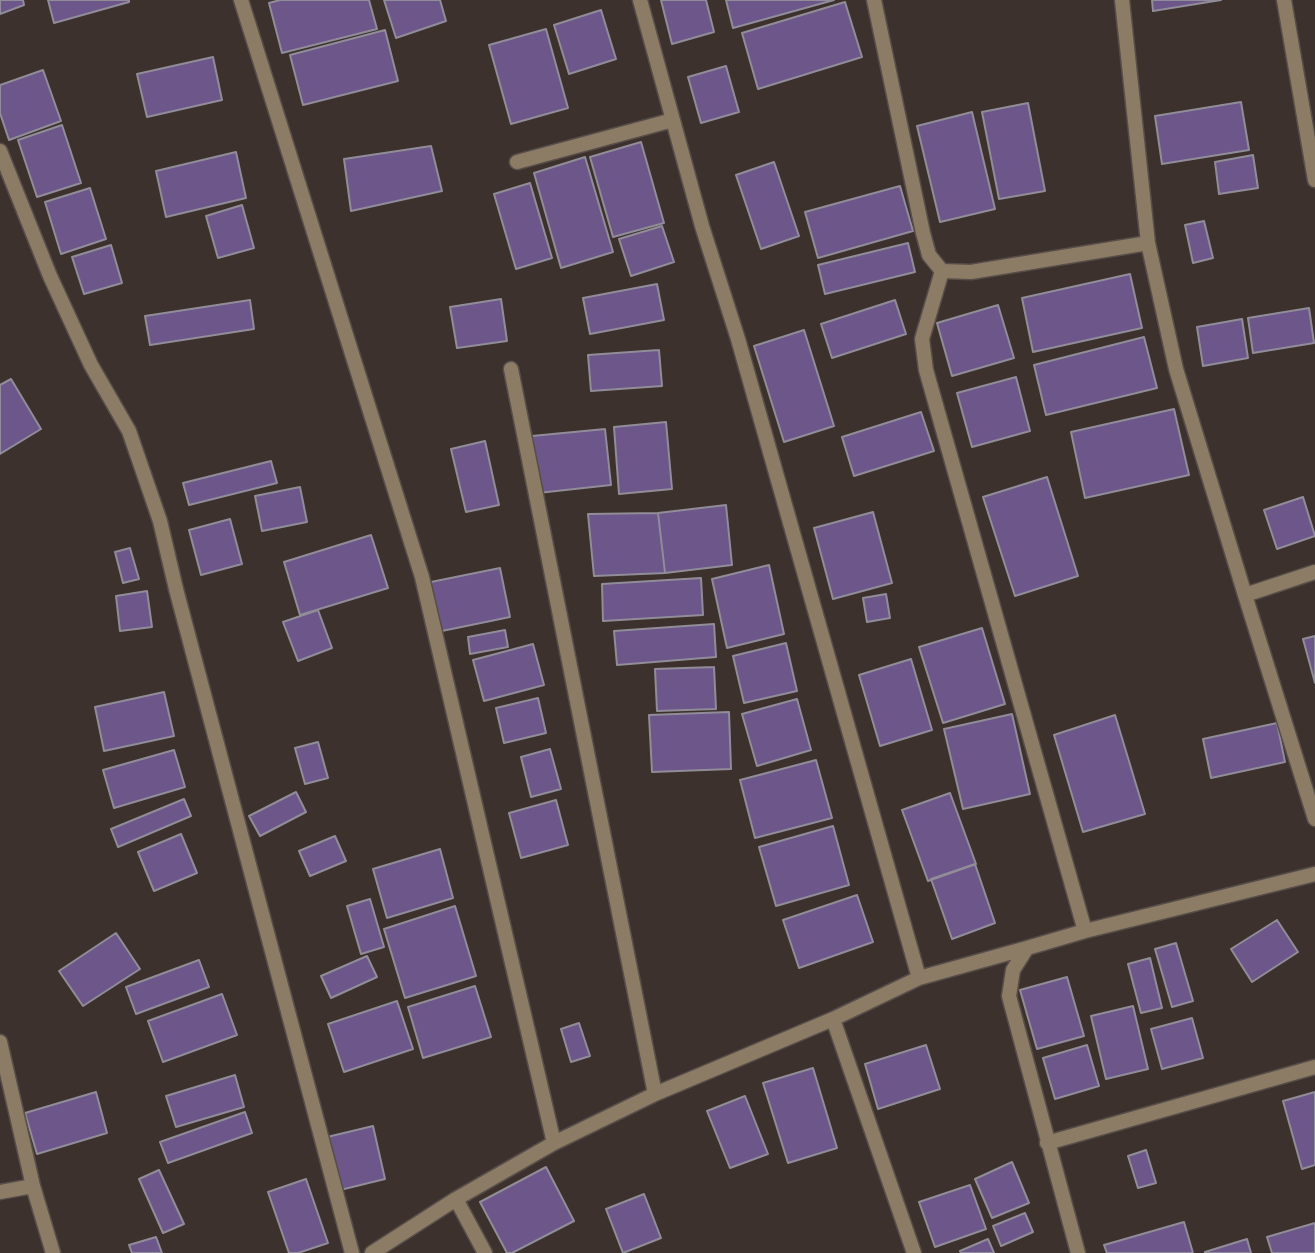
<!DOCTYPE html>
<style>
body{margin:0}
canvas{display:block;background:#3c312c}
</style>
<canvas width="1315" height="1253"></canvas>
<script>
const ctx = document.querySelector('canvas').getContext('2d');
ctx.lineJoin = 'round';
function fill(path, color) { ctx.fillStyle = color; ctx.fill(path, 'evenodd'); }
const shape = rows => new Path2D(rows.map(r => 'M' + r).join(''));
function trace(path, color, width, dash) { ctx.strokeStyle = color; ctx.lineWidth = width; ctx.lineCap = dash ? 'butt' : 'round'; ctx.setLineDash(dash || []); ctx.stroke(path); }
const building = shape([
 [0,0,23,0,24,5,0,14,0,0],
 [48,0,129,0,129,2,54,23,48,0],
 [280,0,369,0,377,29,282,53,269,3,280,0],
 [384,0,440,0,446,21,396,38,384,0],
 [661,0,706,0,714,32,672,44,661,0],
 [726,0,834,0,733,28,726,0],
 [1152,0,1221,0,1153,11,1152,0],
 [845,2,862,57,758,89,742,33,845,2],
 [601,10,616,59,569,74,554,25,601,10],
 [546,29,568,108,511,124,489,45,546,29],
 [385,30,398,81,303,105,290,55,385,30],
 [213,57,222,100,147,117,137,74,213,57],
 [726,66,739,112,701,123,688,77,726,66],
 [43,70,61,121,9,140,0,113,0,85,43,70],
 [1241,102,1249,150,1162,164,1155,116,1241,102],
 [1028,103,1045,191,999,199,982,112,1028,103],
 [972,112,995,209,940,222,917,126,972,112],
 [62,125,81,183,37,197,18,140,62,125],
 [641,142,664,223,613,237,590,157,641,142],
 [431,146,442,191,351,211,344,159,431,146],
 [236,152,246,198,166,217,156,171,236,152],
 [1253,155,1258,188,1219,194,1215,162,1253,155],
 [585,157,613,252,561,268,534,173,585,157],
 [774,162,799,236,761,249,736,175,774,162],
 [530,183,552,258,516,269,494,194,530,183],
 [900,186,913,231,818,258,805,212,900,186],
 [90,188,106,239,61,254,45,202,90,188],
 [242,205,254,248,218,258,206,216,242,205],
 [1204,221,1213,258,1193,263,1185,225,1204,221],
 [662,226,674,262,631,276,619,239,662,226],
 [908,243,915,272,825,294,818,265,908,243],
 [111,245,122,283,84,294,72,257,111,245],
 [1130,274,1142,328,1033,352,1022,298,1130,274],
 [657,284,664,320,590,334,583,298,657,284],
 [501,299,507,341,457,348,450,307,501,299],
 [250,300,254,329,150,345,145,316,250,300],
 [895,300,906,334,832,358,821,324,895,300],
 [998,305,1014,358,952,376,937,323,998,305],
 [1309,308,1314,343,1253,353,1248,318,1309,308],
 [1242,319,1248,358,1203,366,1197,327,1242,319],
 [804,330,834,426,784,442,754,346,804,330],
 [1144,337,1157,388,1046,415,1034,365,1144,337],
 [659,350,662,386,591,391,588,355,659,350],
 [1016,377,1030,431,972,447,957,393,1016,377],
 [11,379,41,429,0,454,0,385,11,379],
 [1174,409,1189,475,1085,498,1071,432,1174,409],
 [921,412,934,451,854,476,842,437,921,412],
 [666,422,672,489,619,494,614,427,666,422],
 [605,429,611,485,538,493,532,436,605,429],
 [485,441,499,505,466,512,451,449,485,441],
 [271,461,277,483,189,505,183,483,271,461],
 [1047,477,1078,576,1015,596,983,497,1047,477],
 [300,487,307,522,262,531,255,496,300,487],
 [1303,497,1315,536,1277,549,1264,510,1303,497],
 [726,505,732,565,665,573,658,513,726,505],
 [873,512,892,583,833,599,814,528,873,512],
 [658,513,665,573,594,576,588,514,658,513],
 [230,519,242,564,201,575,189,530,230,519],
 [371,535,388,588,300,615,284,562,371,535],
 [130,548,139,579,123,583,115,552,130,548],
 [769,565,784,634,727,648,712,579,769,565],
 [500,568,510,617,437,632,426,583,500,568],
 [701,578,703,615,603,621,602,584,701,578],
 [147,591,152,627,120,631,116,596,147,591],
 [886,594,890,618,867,622,863,598,886,594],
 [318,610,332,648,298,661,283,622,318,610],
 [714,624,716,657,617,665,614,631,714,624],
 [982,628,1005,704,943,723,919,647,982,628],
 [505,630,508,647,470,654,468,637,505,630],
 [1315,636,1315,683,1303,639,1315,636],
 [786,643,797,691,744,703,733,656,786,643],
 [533,644,544,685,484,701,473,660,533,644],
 [911,659,932,730,880,746,859,675,911,659],
 [714,667,716,709,657,711,655,669,714,667],
 [164,692,174,736,104,751,95,707,164,692],
 [538,698,546,733,504,743,496,708,538,698],
 [797,699,811,750,757,766,742,714,797,699],
 [729,712,731,769,652,772,649,715,729,712],
 [1012,714,1030,794,963,809,944,729,1012,714],
 [1115,715,1145,814,1083,832,1054,735,1115,715],
 [1277,723,1285,762,1211,778,1203,739,1277,723],
 [318,742,328,778,305,784,295,748,318,742],
 [550,749,561,789,531,797,521,757,550,749],
 [174,750,185,787,114,808,103,770,174,750],
 [816,760,832,818,755,838,740,780,816,760],
 [296,792,306,812,260,836,249,816,296,792],
 [950,793,976,864,928,881,902,810,950,793],
 [184,799,191,816,118,847,111,829,184,799],
 [556,800,568,845,521,858,509,813,556,800],
 [833,826,849,885,776,906,759,847,833,826],
 [181,834,197,873,154,891,138,852,181,834],
 [335,836,346,861,310,876,299,851,335,836],
 [440,849,453,898,387,918,373,869,440,849],
 [975,864,995,923,952,939,931,879,975,864],
 [857,895,873,942,799,968,783,920,857,895],
 [370,899,384,947,361,954,347,906,370,899],
 [455,906,476,976,405,998,384,929,455,906],
 [1277,920,1298,952,1252,982,1231,949,1277,920],
 [116,933,140,969,83,1006,59,971,116,933],
 [1176,943,1193,1001,1172,1007,1155,949,1176,943],
 [367,956,377,977,331,998,321,976,367,956],
 [1150,958,1162,1008,1141,1013,1128,964,1150,958],
 [199,960,209,987,136,1014,126,987,199,960],
 [1067,977,1084,1036,1037,1049,1020,990,1067,977],
 [475,986,491,1037,423,1058,408,1007,475,986],
 [222,994,237,1035,163,1062,148,1021,222,994],
 [397,1001,413,1049,344,1072,328,1024,397,1001],
 [1133,1006,1148,1069,1106,1079,1091,1016,1133,1006],
 [1192,1018,1203,1058,1162,1069,1151,1029,1192,1018],
 [579,1023,590,1056,571,1062,561,1029,579,1023],
 [926,1045,940,1089,878,1109,865,1064,926,1045],
 [1087,1045,1099,1086,1055,1099,1043,1058,1087,1045],
 [813,1068,837,1148,788,1163,763,1083,813,1068],
 [235,1075,244,1107,176,1127,166,1096,235,1075],
 [96,1092,107,1133,37,1154,25,1113,96,1092],
 [1315,1092,1315,1165,1302,1169,1283,1101,1315,1092],
 [745,1096,768,1154,730,1168,707,1111,745,1096],
 [245,1112,252,1133,168,1163,160,1142,245,1112],
 [373,1126,385,1179,336,1191,323,1138,373,1126],
 [1146,1150,1156,1183,1138,1188,1128,1156,1146,1150],
 [1012,1162,1029,1203,992,1218,975,1179,1012,1162],
 [546,1167,574,1221,512,1253,507,1253,480,1202,546,1167],
 [159,1170,184,1224,163,1233,139,1179,159,1170],
 [306,1179,328,1243,298,1253,289,1253,268,1192,306,1179],
 [970,1185,986,1229,935,1247,919,1202,970,1185],
 [644,1194,661,1238,623,1253,606,1209,644,1194],
 [1025,1213,1033,1232,1001,1246,993,1226,1025,1213],
 [1184,1222,1193,1253,1107,1253,1104,1245,1184,1222],
 [1315,1223,1315,1253,1272,1253,1267,1237,1315,1223],
 [156,1237,162,1253,132,1253,129,1245,156,1237],
 [988,1239,994,1253,961,1253,960,1251,988,1239],
 [1247,1239,1251,1253,1205,1253,1205,1252,1247,1239]
]);
fill(building, '#6c568a');
trace(building, '#908c98', 2);
const minor = shape([
 [241,0,422,577,554,1143],
 [640,0,702,226,738,339,919,978],
 [874,0,923,233,929,255,942,271,971,272,1148,243],
 [1122,0,1148,243,1176,369,1245,595,1315,572],
 [1284,0,1315,180],
 [0,151,50,276,91,365,129,431,160,521,176,589,352,1253],
 [517,162,673,120],
 [942,271,922,339,926,370,1085,931],
 [511,369,655,1094],
 [1245,595,1315,819],
 [833,1019,914,1253],
 [0,1042,33,1186],
 [1047,1143,1315,1067],
 [0,1192,33,1186,53,1253],
 [456,1199,485,1253],
 [372,1253,456,1199,554,1143,655,1094,833,1019,919,978,1027,948],
 [1078,1253,1009,996,1013,970,1027,948,1085,931,1315,874]
]);
trace(minor, '#584e49', 17);
trace(minor, '#8c7c65', 14);
</script>
